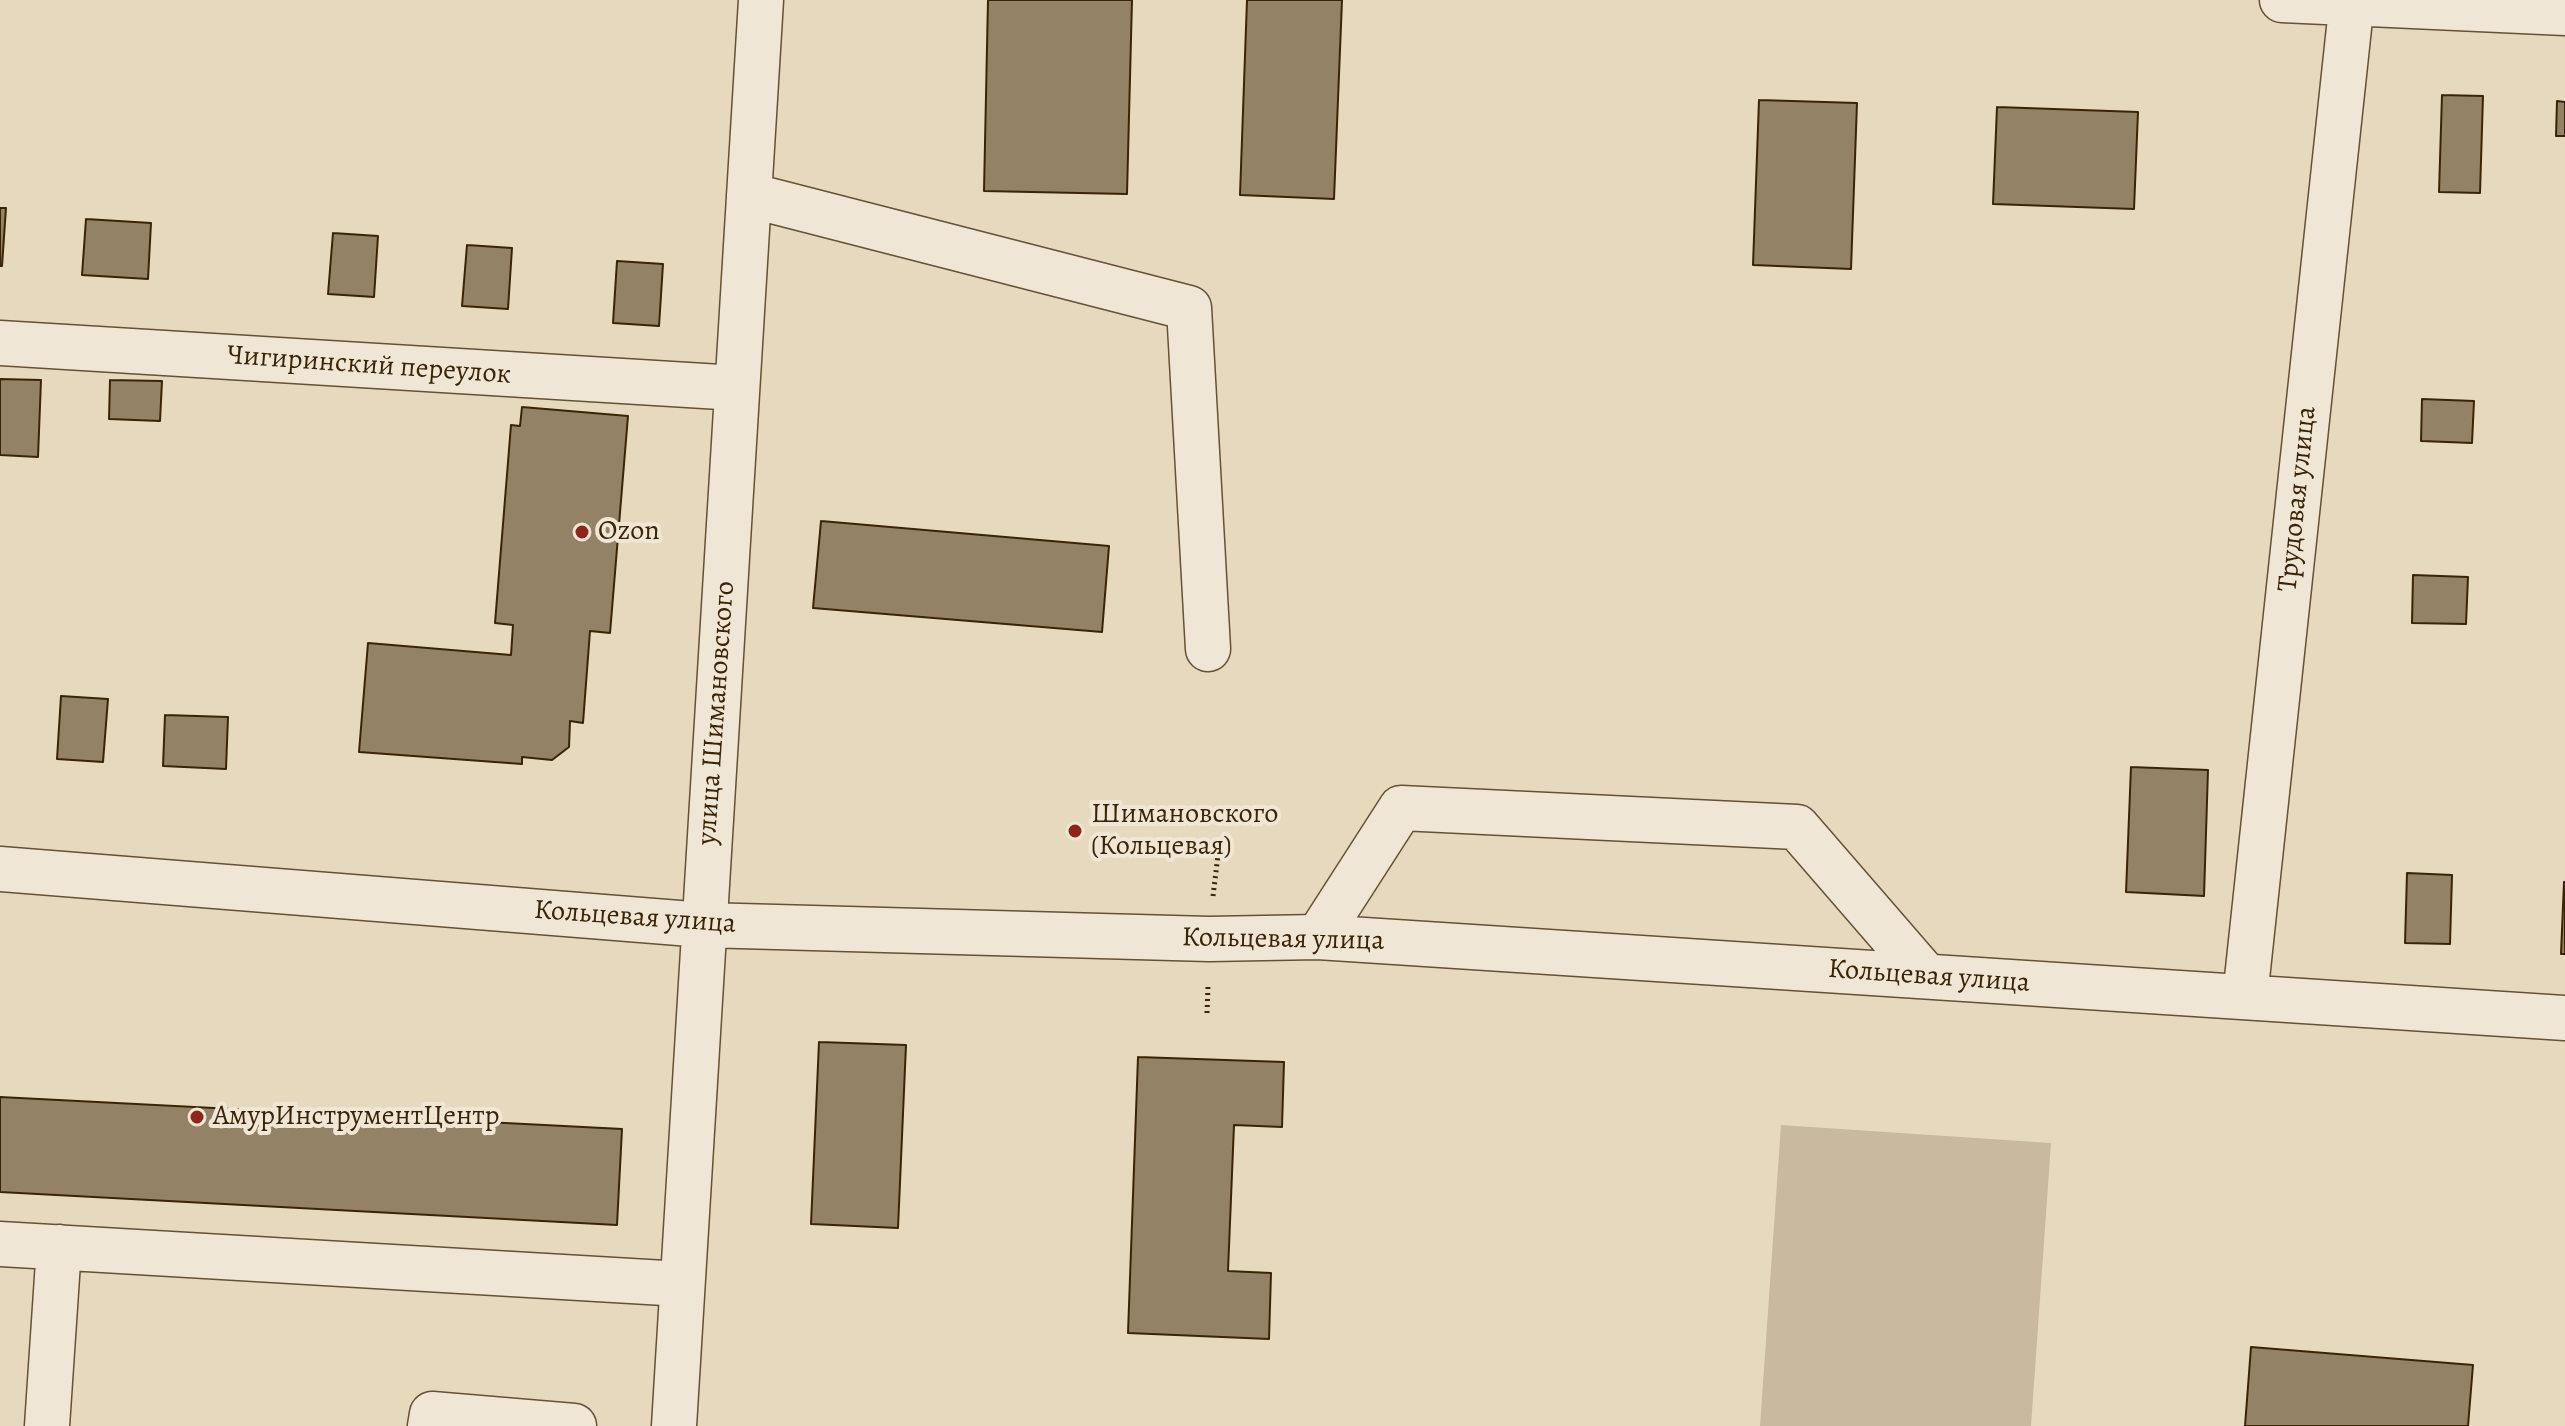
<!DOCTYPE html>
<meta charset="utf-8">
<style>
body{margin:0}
canvas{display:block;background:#e6d9be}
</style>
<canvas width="2565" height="1426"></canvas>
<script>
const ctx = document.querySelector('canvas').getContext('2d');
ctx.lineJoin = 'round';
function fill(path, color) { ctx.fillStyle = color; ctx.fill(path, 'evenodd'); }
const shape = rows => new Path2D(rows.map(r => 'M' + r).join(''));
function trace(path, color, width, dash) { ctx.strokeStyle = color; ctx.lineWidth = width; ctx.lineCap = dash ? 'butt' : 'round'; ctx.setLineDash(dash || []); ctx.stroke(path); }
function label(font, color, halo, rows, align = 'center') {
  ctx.font = font + ' Alegreya,serif'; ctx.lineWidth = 8; ctx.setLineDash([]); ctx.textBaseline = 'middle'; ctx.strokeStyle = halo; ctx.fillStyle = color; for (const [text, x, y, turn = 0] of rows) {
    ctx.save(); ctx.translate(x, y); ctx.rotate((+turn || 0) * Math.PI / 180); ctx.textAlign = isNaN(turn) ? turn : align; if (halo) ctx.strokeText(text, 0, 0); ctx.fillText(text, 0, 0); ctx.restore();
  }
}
fill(shape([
 [1781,1125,2051,1143,2031,1426,1760,1426]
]), '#c9ba9f');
const building = shape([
 [988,0,1132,0,1127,194,984,191,988,0],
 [1247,0,1342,0,1334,199,1240,195,1247,0],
 [2442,95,2483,96,2480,193,2439,192,2442,95],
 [1759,100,1857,103,1851,269,1753,265,1759,100],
 [2557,101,2565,102,2565,136,2556,136,2557,101],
 [1997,107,2138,112,2134,209,1993,204,1997,107],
 [0,208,6,208,2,266,0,266,0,208],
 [86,219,151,223,148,279,82,275,86,219],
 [333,233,378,236,374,297,328,294,333,233],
 [467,245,512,248,508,309,462,306,467,245],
 [617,261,663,264,659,326,613,323,617,261],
 [0,379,41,380,38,457,0,455,0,379],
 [110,380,162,381,160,421,109,419,110,380],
 [2422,399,2474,401,2472,443,2421,441,2422,399],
 [522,407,628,416,610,633,590,631,583,723,570,721,569,747,552,760,522,757,522,764,359,752,368,643,511,655,513,625,495,623,511,425,520,426,522,407],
 [821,521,1109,546,1102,632,813,608,821,521],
 [2413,575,2468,577,2466,624,2412,623,2413,575],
 [61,696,108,699,103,762,57,759,61,696],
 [165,715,228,717,226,769,163,766,165,715],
 [2131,767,2208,770,2204,896,2126,892,2131,767],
 [2407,873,2452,875,2450,944,2405,943,2407,873],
 [2564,882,2565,882,2565,954,2561,954,2564,882],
 [819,1042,906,1045,898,1228,811,1224,819,1042],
 [1138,1057,1284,1062,1282,1127,1234,1125,1228,1271,1271,1273,1269,1339,1128,1333,1138,1057],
 [0,1097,622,1129,617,1225,0,1192,0,1097],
 [2251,1347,2473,1365,2468,1426,2245,1426,2251,1347]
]);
fill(building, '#938265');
trace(building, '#3a2405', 2);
const minor = shape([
 [2282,0,2565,13],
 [749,195,1189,308,1208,649],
 [0,343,737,388],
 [0,869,704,925,1209,939,1318,937,2565,1018],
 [1318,937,1401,808,1797,827,1926,976],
 [2245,997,2352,0],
 [0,1244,682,1284],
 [47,1426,59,1247],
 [430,1426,432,1414,574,1426],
 [674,1426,761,0]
]);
trace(minor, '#655133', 47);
trace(shape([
 [1213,896,1219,847],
 [1207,1013,1208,986]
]), '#3a2405', 5, [2, 4]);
trace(minor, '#efe6d5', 44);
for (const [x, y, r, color] of [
 [582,532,8,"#8f2418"],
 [1075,831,8,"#8f2418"],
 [197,1117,8,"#8f2418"]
]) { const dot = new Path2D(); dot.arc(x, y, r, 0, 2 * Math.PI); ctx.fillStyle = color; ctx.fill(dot); trace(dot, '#efe6d5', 3); }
label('28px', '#3a2405', '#efe6d5', [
 ["Чигиринский переулок",369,366,4],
 ["Трудовая улица",2298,499,-84],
 ["улица Шимановского",717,713,-86],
 ["Кольцевая улица",635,918,4],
 ["Кольцевая улица",1283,940,1],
 ["Кольцевая улица",1929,977,4]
]);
label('28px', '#3a2405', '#efe6d5', [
 ["Ozon",598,532],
 ["Шимановского",1091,815],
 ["(Кольцевая)",1091,847],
 ["АмурИнструментЦентр",213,1117]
], 'left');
</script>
